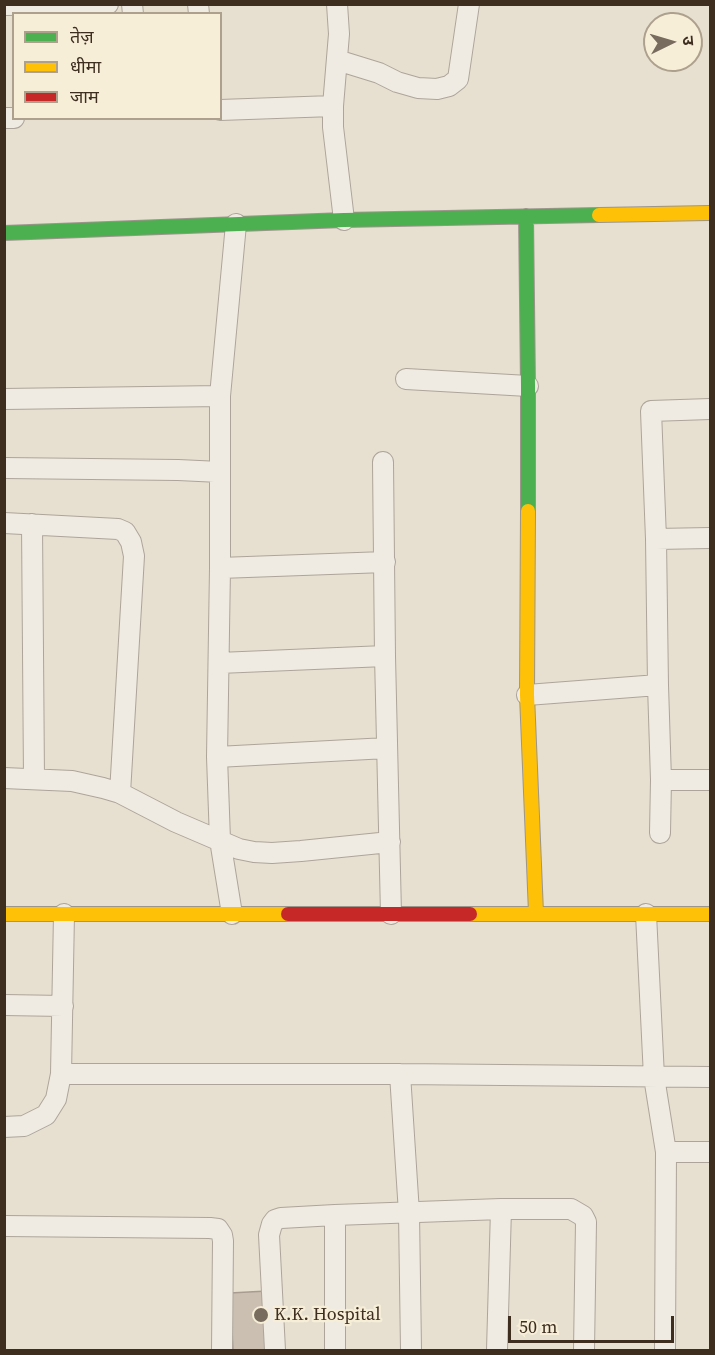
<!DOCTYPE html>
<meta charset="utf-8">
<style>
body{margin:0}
#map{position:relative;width:715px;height:1355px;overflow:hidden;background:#e7e0d1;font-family:"Source Serif 4","Noto Sans Devanagari",serif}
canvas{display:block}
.frame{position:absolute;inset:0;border:6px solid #3d2e20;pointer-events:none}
.legend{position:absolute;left:12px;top:12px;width:210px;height:108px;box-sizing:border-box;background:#f7eed8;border:2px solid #ada18e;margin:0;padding:8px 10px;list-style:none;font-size:18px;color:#3d2e20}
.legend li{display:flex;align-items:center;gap:12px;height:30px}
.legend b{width:30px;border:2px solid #ada18e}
.north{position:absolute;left:643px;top:12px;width:60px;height:60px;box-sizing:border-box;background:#f7eed8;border:2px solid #ada18e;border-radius:50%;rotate:85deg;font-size:16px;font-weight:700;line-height:24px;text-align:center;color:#3d2e20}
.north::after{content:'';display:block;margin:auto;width:21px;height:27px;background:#786c5e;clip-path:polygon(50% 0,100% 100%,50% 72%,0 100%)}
.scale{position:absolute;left:508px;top:1316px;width:166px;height:27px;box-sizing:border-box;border:3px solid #3d2e20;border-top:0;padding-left:8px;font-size:18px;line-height:21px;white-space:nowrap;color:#3d2e20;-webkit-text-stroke:4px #f7eed8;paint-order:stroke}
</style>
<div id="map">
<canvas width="715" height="1355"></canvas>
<div class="frame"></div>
<ul class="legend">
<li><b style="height:8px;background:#4caf50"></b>तेज़</li>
<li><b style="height:8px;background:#ffc107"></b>धीमा</li>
<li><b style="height:8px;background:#c62828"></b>जाम</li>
</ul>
<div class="north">उ</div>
<div class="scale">50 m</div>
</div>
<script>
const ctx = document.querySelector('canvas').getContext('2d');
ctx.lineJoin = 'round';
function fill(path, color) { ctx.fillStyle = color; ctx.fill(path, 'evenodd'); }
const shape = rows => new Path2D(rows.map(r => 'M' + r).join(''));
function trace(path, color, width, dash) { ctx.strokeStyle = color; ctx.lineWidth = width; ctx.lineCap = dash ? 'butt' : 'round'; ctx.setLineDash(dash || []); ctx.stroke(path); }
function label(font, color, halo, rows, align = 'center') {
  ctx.font = font + ' "Source Serif 4",serif'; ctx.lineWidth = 4.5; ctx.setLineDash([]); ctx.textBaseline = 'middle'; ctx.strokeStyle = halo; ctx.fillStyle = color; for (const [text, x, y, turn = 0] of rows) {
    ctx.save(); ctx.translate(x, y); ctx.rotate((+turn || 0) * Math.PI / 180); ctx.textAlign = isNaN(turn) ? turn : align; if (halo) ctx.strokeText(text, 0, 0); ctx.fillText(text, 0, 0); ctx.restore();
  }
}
const building = shape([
 [267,1291,270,1350,233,1350,230,1293,267,1291]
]);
fill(building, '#cbbfb2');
trace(building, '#a89c90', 1.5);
const street = shape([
 [132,4,133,14],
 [198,4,199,14],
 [337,4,339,34,333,106,333,127,344,220],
 [4,5,108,4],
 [337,60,379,73,397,82,418,88,437,89,449,86,458,79,469,4],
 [220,110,333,106],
 [4,118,14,118],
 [406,379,528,386],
 [4,399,220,396],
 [383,462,385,656,391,914],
 [4,468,178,470,220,472],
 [4,523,118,529,125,532,131,542,134,556,120,793],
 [32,524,34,779],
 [656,539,710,538],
 [220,568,385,562],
 [219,663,385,656],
 [527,695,658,685],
 [217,757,387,748],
 [4,778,72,781,103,788,120,793,176,822,239,849,254,852,272,853,301,851,390,842],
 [661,780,710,780],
 [660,833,661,780,658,685,656,539,651,411,710,409],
 [232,914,220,840,217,757,220,568,220,396,236,224],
 [646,914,654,1077,666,1152,665,1350],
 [4,1005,63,1006],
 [61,1074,400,1074,710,1077],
 [400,1074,409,1213,411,1350],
 [4,1127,24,1126,46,1115,56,1099,61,1074,64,914],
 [666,1152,710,1152],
 [335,1215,335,1350],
 [4,1226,210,1228,218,1229,222,1235,223,1241,222,1350],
 [275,1350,269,1235,272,1224,275,1220,281,1218,335,1215,501,1209,571,1209,583,1216,586,1222,584,1350],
 [497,1350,501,1209]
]);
const fast = shape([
 [526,216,528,386,528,511],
 [4,233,344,220,599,215]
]);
const slow = shape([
 [599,215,710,213],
 [528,511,527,695,536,913],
 [4,914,288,914],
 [470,914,710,914]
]);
const jam = shape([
 [288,914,470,914]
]);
trace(street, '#ada599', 22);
trace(fast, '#9c958a', 16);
trace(slow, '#9c958a', 16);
trace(jam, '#9c958a', 16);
trace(street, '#efebe3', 20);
trace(fast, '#4caf50', 14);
trace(slow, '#ffc107', 14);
trace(jam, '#c62828', 14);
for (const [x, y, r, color] of [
 [261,1315,8,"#786c5e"]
]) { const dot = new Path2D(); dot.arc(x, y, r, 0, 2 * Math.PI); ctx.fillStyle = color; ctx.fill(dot); trace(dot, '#f7eed8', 2); }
label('18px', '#3d2e20', '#f7eed8', [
 ["K.K. Hospital",274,1315]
], 'left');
</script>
